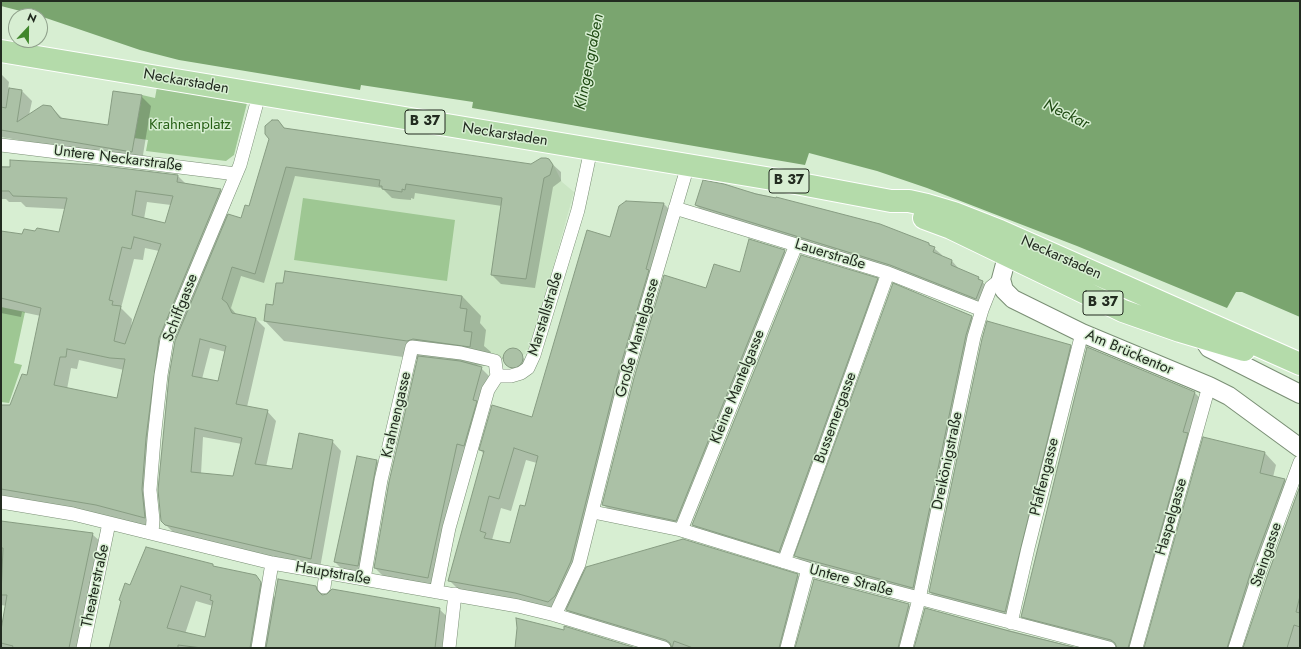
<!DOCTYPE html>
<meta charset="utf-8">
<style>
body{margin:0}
#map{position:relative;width:1301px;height:649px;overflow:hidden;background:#d7eed2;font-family:Jost,sans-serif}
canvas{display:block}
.frame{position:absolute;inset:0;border:2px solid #222b20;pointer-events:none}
.north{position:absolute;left:8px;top:8px;width:40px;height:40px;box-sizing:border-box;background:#d7eed2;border:1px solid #8fa08b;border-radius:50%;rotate:22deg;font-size:11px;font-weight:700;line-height:16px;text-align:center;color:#222b20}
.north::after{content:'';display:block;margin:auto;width:14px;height:18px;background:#40872c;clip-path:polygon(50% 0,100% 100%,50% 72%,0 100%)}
</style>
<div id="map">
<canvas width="1301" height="649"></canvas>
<div class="frame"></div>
<div class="north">N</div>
</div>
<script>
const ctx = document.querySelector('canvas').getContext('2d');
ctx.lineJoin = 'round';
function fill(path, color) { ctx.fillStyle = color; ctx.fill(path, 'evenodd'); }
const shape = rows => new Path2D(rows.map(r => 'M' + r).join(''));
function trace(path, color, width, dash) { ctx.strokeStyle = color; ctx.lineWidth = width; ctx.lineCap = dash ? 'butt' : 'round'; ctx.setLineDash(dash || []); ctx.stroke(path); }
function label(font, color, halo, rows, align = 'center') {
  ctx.font = font + ' Jost,sans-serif'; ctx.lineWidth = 3; ctx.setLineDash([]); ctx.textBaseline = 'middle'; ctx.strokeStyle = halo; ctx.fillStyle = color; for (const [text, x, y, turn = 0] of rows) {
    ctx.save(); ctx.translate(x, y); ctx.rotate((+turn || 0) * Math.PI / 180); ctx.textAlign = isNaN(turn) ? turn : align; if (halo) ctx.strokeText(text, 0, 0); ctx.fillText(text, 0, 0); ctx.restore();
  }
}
fill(shape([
 [272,120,278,120,285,128,534,165,541,158,546,158,552,162,562,182,574,192,530,350,522,356,521,363,514,367,506,365,503,357,482,367,461,445,457,445,445,499,428,438,449,359,469,349,255,320,207,308,229,277,232,267,245,205,249,206,269,139,265,134,265,126]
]), '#cae5c3');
fill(shape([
 [157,87,247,103,234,155,226,161,146,151,148,140,134,138,142,95,155,98],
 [303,198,455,220,447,281,294,260],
 [1,307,25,312,14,363,22,365,9,403,1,402]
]), '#9ec793');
fill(shape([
 [1,1,1300,1,1300,317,1242,292,1236,292,1227,308,1077,246,927,188,877,171,809,153,805,165,472,108,473,102,361,85,360,90,179,60,140,50,40,16,1,6]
]), '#7aa56f');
fill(shape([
 [1,74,9,82,8,89,22,91,32,101,29,115,51,107,63,119,108,126,141,96,151,106,142,161,1,137],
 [277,121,285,129,532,165,551,163,561,172,561,181,553,187,535,288,501,284,492,275,502,206,415,193,414,199,411,198,411,200,399,199,392,198,382,188,295,176,264,283,241,276,231,308,237,315,256,319,265,328,247,407,267,411,276,421,266,467,293,470,332,441,341,451,320,568,175,534,166,525,170,376,176,337,170,350,157,450,156,528,1,499,1,406,11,406,28,377,41,316,22,312,21,317,1,313,1,232,23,235,35,233,60,233,65,209,26,207,21,202,9,202,6,199,1,199,1,166,178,176,186,184,221,190,232,202,227,214,242,219,250,208],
 [147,202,171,205,166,224,144,219],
 [145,248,159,251,131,329,132,319,121,308,134,259,143,260],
 [210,348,226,352,218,383,202,379],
 [79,360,124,370,118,399,67,389,71,368,77,369],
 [203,437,242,444,234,477,201,474],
 [704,181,822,209,929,244,942,255,941,257,952,261,959,269,978,277,989,289,983,305,703,212,696,205],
 [664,204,676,216,658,281,660,283,630,386,583,574,683,540,798,575,809,587,793,648,668,648,579,621,567,610,569,606,560,613,462,593,450,581,484,454,480,450,533,418,611,238],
 [526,460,537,463,525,507,511,544,492,540,501,508,511,511],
 [750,240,785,251,796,262,688,532,615,516,603,504,707,289,741,273],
 [877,279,887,289,790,562,703,535,693,525],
 [893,285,969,315,982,328,924,598,806,567,796,556],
 [462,296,481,316,480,323,486,330,484,346,491,352,489,366,470,365,481,368,490,377,437,587,384,577,375,568,418,359,284,341,265,321,274,306],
 [1070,346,1080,355,1015,621,939,602,930,592],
 [512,349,516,350,525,360,524,367,516,370,511,368,504,359,505,353],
 [1194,392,1206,404,1142,648,1111,648,1033,628,1022,616],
 [1265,453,1276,465,1273,477,1285,480,1296,491,1263,580,1241,648,1145,648],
 [357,457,377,461,387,471,368,575,345,572,335,562],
 [1300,488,1300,648,1244,648],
 [1,523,92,534,104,545,83,648,1,648,1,636,7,606,1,605],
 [212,565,215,568,255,576,275,598,316,587,324,596,439,609,455,624,452,648,110,648,131,587],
 [196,601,213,606,205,638,185,634],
 [814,580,909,605,920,616,912,648,796,648],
 [926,609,1078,648,915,648]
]), '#0003');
const building = shape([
 [9,88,22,90,17,122,43,105,51,106,60,118,108,125,113,91,142,95,132,152,1,130,1,107,6,108,9,88],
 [272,120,278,120,284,128,531,164,541,158,546,158,549,159,553,165,550,175,544,178,526,279,491,275,502,198,406,184,405,190,402,189,402,192,389,190,382,189,382,186,379,186,380,180,286,167,255,274,232,267,222,299,227,303,232,313,256,318,236,404,268,410,255,464,292,469,299,433,333,440,311,559,165,525,161,521,158,490,169,376,175,341,228,214,241,218,245,205,249,206,269,139,265,134,265,126,272,120],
 [200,339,226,346,218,381,192,376,200,339],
 [195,428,242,438,233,476,191,472,195,428],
 [10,160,95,165,178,175,177,182,221,189,159,338,146,438,142,489,145,518,96,505,1,489,1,405,10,405,22,374,27,375,41,308,1,298,1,231,22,234,24,229,35,231,37,228,59,232,67,198,13,196,9,191,1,191,1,167,10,167,10,160],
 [136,191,173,196,165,223,132,215,136,191],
 [134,237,161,244,125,344,114,341,121,306,112,305,113,301,109,300,122,247,131,249,134,237],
 [67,349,110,358,125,359,117,398,54,385,60,357,66,357,67,349],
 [703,180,724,184,756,194,776,198,776,197,880,224,929,243,929,245,935,247,933,252,952,260,951,265,979,277,978,279,983,281,976,299,890,265,695,205,703,180],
 [626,201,664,203,646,269,649,270,618,374,571,561,555,596,548,602,515,593,448,581,484,451,479,450,492,405,532,417,587,230,610,237,619,206,626,201],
 [514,448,538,456,525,506,520,505,510,543,484,538,486,533,480,531,489,496,499,499,514,448],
 [749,239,785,250,676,521,602,505,634,378,664,275,706,288,714,264,740,272,749,239],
 [801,255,878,278,779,552,692,525,801,255],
 [285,271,462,296,460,308,467,309,464,331,472,332,470,347,413,339,407,341,264,321,266,304,273,305,276,283,283,283,285,271],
 [893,283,972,316,966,335,913,588,794,556,893,283],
 [987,321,1071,345,1005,612,929,592,982,339,987,321],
 [1087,347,1195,392,1183,432,1188,433,1128,648,1117,648,1115,643,1111,640,1021,617,1087,347],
 '503 358a10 10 0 1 1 20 0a10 10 0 1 1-20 0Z',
 [418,356,460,361,482,367,473,400,477,401,464,446,457,444,428,578,374,568,389,482,418,356],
 [1203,437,1265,452,1260,473,1285,479,1252,568,1227,648,1144,648,1203,437],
 [357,456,377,460,358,566,334,562,357,456],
 [1300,486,1300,596,1296,612,1300,613,1300,627,1294,625,1287,648,1243,648,1268,574,1300,486],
 [1,521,93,533,69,648,12,648,13,646,1,643,1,630,7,595,1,595,3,548,1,548,1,521],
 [683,539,798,574,779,648,693,648,674,641,672,648,670,643,666,640,566,610,586,567,683,539],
 [146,547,213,564,213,566,256,575,261,582,250,648,202,648,178,645,178,648,109,648,121,601,119,600,125,583,130,585,146,547],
 [181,586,211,595,210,600,213,601,205,637,167,628,181,586],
 [278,579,316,586,317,590,322,595,327,594,332,589,440,608,435,648,266,648,278,579],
 [814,579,909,604,898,648,795,648,814,579],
 [925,608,1009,631,1077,648,914,648,925,608],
 [516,618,564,630,564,626,636,648,515,648,517,628,516,618]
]);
fill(building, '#abc1a6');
trace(building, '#879c82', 1);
const pedestrian = shape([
 [1,145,236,174],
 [675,208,888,273,982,310],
 [1,502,73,514,272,563,518,606,555,615,664,648],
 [593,512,681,530,808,569,1109,648],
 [681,530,796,245],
 [152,533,153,520,150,490,154,439,161,375,167,339,240,165,259,95],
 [784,562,888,273],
 [364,579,381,480,412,347,461,353,495,361,497,376],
 [324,587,326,573],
 [436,592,449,528,488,390,497,376,511,376,521,373,528,368,534,355,578,210,591,149],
 [555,615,579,564,626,376,688,165],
 [1011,623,1028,548,1082,333],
 [83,648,109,523],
 [258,648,272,563],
 [449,648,455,594],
 [787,648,808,569],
 [906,648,919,599,974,337,982,310,991,287,1001,279],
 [1136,648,1209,386],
 [1235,648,1260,571,1300,462]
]);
const minor = shape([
 [1014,245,1005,264,1001,279,1004,290,1013,299,1082,333,1209,386,1229,396,1300,448],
 [1203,339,1209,348,1300,394]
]);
const primary = shape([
 [1,51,790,182,891,201,909,201,927,205,954,213,1000,231,1300,364],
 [924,218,951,228,1123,311,1180,331,1244,350]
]);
trace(pedestrian, '#7a8f75', 14);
trace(minor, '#7a8f75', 20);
trace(primary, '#fff', 24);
trace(pedestrian, '#fff', 13);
trace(minor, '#fff', 18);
trace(primary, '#b4dbaa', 22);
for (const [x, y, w] of [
 [425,122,40],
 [789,181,40],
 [1103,303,40]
]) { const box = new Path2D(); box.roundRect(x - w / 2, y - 12, w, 24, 3); ctx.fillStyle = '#d7eed2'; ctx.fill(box); trace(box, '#222b20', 1); }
label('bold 14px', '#222b20', null, [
 ["B 37",425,122],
 ["B 37",789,181],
 ["B 37",1103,303]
]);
label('15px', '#222b20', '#d7eed2', [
 ["Neckarstaden",186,82,10],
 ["Neckarstaden",505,135,9],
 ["Untere Neckarstraße",118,159,7],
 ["Lauerstraße",830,255,17],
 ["Neckarstaden",1061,258,24],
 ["Schiffgasse",181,308,-69],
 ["Marstallstraße",546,314,-73],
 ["Große Mantelgasse",638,338,-74],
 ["Am Brückentor",1129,353,23],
 ["Kleine Mantelgasse",738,387,-68],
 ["Krahnengasse",397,415,-77],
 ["Bussemergasse",836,418,-70],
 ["Dreikönigstraße",948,461,-78],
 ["Pfaffengasse",1045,477,-76],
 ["Haspelgasse",1172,517,-74],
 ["Steingasse",1267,555,-71],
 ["Hauptstraße",333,574,10],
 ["Untere Straße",851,581,15],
 ["Theaterstraße",96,586,-78]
]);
label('15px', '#265f15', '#d7eed2', [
 ["Krahnenplatz",190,125]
]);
label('italic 16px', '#204b14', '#d7eed2', [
 ["Klingengraben",590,62,-79],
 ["Neckar",1066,115,26]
]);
</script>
